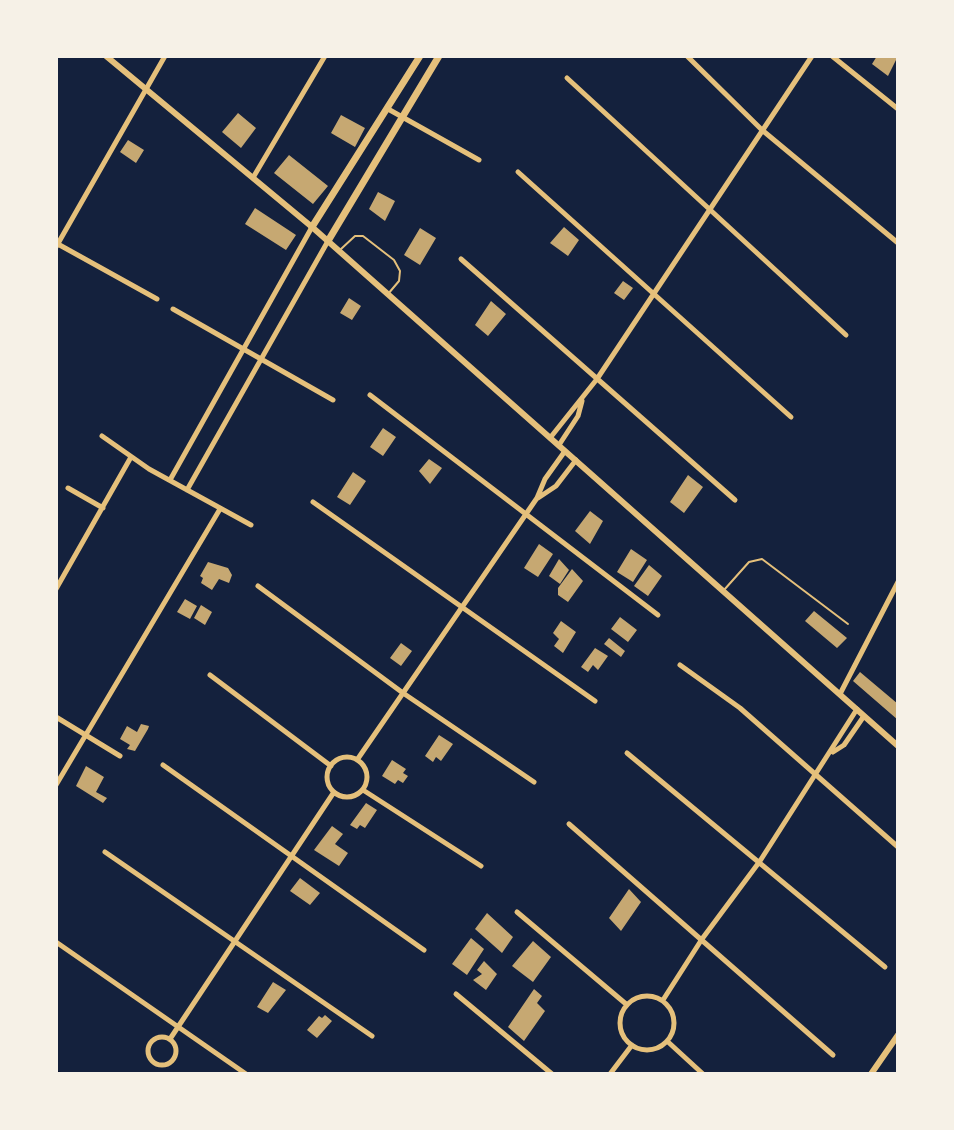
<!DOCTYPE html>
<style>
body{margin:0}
#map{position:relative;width:954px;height:1130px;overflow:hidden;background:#14213d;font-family:"Source Sans 3",sans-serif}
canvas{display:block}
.frame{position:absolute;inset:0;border:58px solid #f6f1e7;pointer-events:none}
</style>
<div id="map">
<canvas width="954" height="1130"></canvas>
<div class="frame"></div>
</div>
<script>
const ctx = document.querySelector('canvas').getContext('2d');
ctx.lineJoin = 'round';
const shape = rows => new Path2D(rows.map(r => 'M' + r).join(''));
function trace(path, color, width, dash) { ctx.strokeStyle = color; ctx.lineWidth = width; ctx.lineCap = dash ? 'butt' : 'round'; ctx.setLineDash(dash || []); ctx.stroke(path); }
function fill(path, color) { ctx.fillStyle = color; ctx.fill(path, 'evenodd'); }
trace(shape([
 [56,1072,62,1074]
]), '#0b132b', 3);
fill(shape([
 [877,56,898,56,888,76,872,64],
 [238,113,256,128,241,148,222,132],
 [341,115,365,128,355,147,331,133],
 [128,140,144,150,136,163,120,152],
 [289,155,328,186,313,204,274,173],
 [378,192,395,201,385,221,369,209],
 [255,208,296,235,286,250,245,224],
 [564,227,579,240,568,256,550,243],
 [420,228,436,238,420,265,404,255],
 [623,281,633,288,624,300,614,293],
 [349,298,361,306,352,320,340,313],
 [491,301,506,314,488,336,475,325],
 [383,428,396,437,383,456,370,447],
 [429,459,442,468,430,484,419,471],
 [353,472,366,481,350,505,337,497],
 [688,475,703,487,684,513,670,502],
 [590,511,603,521,590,544,575,531],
 [539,544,553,554,538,577,524,568],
 [631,549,647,560,633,582,617,572],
 [559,559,569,570,560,584,549,576],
 [208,562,228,568,232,575,229,583,219,579,212,590,201,583,203,578,200,576],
 [649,565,662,576,648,596,634,586],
 [572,569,583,581,568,602,558,595,558,588],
 [185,599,197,606,190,619,177,612],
 [201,605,212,612,205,625,194,618],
 [814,611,847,638,837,648,805,621],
 [620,617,637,630,628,642,611,629],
 [561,621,576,632,563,653,554,646,559,639,553,633],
 [609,638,625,651,621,657,604,644],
 [401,643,412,651,401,666,390,658],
 [595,648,608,656,598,670,593,665,588,672,581,667],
 [860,672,898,704,898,720,853,681],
 [141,724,149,726,148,729,135,751,127,749,130,745,120,739,127,726,137,732],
 [439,735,453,744,441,761,436,757,433,762,425,756],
 [392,760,406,769,403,773,408,776,403,783,398,780,395,784,382,776],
 [86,766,104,777,96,792,107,798,103,803,76,786],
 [366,803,377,810,365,828,360,825,357,829,350,825],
 [332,826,343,834,335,844,348,853,339,866,314,850],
 [300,878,320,893,310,905,290,891],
 [629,889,641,902,621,931,609,918],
 [487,913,513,937,502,953,475,929],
 [471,938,484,949,467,975,452,964],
 [533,941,551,957,533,982,512,966],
 [484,961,497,974,486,990,473,980,482,974,477,970],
 [273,982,286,990,268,1013,257,1007],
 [534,989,542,996,537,1003,545,1011,524,1041,508,1027],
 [325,1015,332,1021,317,1038,307,1030,319,1016,322,1018]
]), '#c6a872');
trace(shape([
 [341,249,355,236,363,236,394,260,400,271,399,281,388,294],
 [724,590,749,562,762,559,848,624]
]), '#e5c07b', 2);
trace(shape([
 [687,56,762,130,898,243],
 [832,56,898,109],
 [567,78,846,335],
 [388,109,479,160],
 [518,172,791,417],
 [254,176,325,56],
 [56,243,157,299],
 [56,247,165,56],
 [461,259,735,500],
 [173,309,333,400],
 [370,395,658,615],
 [102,436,149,469,251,525],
 [550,438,597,379,812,56],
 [559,445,578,416,582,401],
 [170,480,312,227],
 [68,488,103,508],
 [187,490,328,241],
 [538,498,556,486,576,460],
 [313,502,595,701],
 [258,586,403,693,534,782],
 [56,589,131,457],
 [680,665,740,708,898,847],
 [210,675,331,766],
 [840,694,898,582],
 [56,717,120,756],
 [833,752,844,745,864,716],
 [627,753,885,967],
 '327 777a20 20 0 1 1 40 0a20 20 0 1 1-40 0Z',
 [357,760,537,498,545,479,565,451],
 [163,765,424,950],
 [56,785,220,509],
 [363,790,481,866],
 [569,824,833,1055],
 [105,852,372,1036],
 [517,912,626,1004],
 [56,942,246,1074],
 [456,994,552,1074],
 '620 1023a27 27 0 1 1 54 0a27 27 0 1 1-54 0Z',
 [663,1000,702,939,760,861,857,709],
 '148 1051a14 14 0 1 1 28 0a14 14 0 1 1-28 0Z',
 [170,1039,334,792],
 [667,1041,703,1074],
 [610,1074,632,1045]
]), '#e5c07b', 5);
trace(shape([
 [106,56,312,227,898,746],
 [871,1074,898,1035]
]), '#e5c07b', 6);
trace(shape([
 [312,227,420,56],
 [328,241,439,56]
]), '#e5c07b', 7);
</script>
